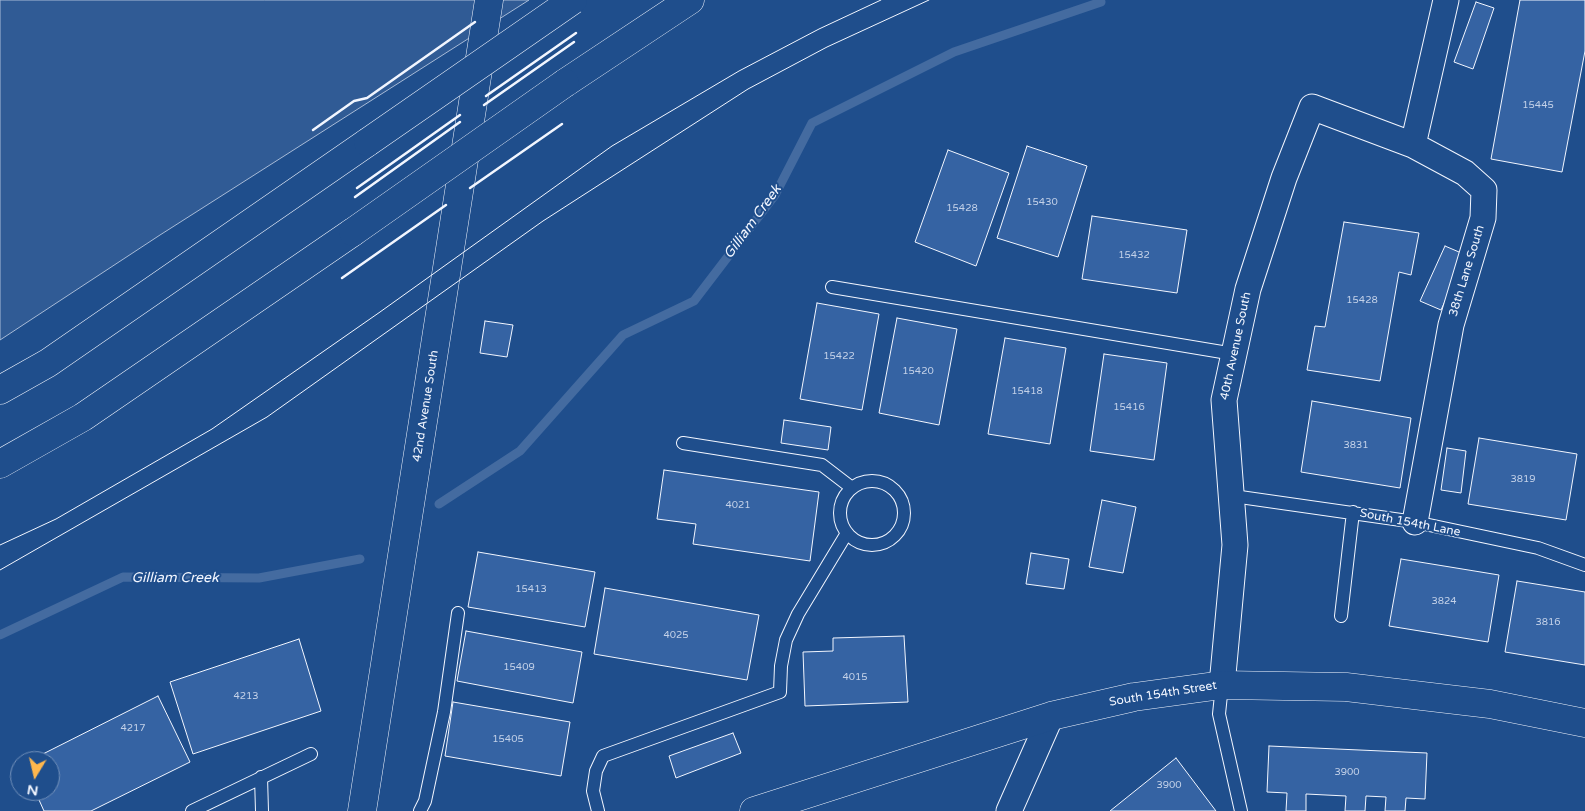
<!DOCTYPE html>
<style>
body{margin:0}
#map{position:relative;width:1585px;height:811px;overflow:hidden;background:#1f4e8c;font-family:"Varela Round",sans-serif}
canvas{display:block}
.north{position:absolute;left:10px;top:751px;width:50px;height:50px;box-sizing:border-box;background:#1f4e8c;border:1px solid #7391ba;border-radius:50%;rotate:189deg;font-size:14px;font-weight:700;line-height:20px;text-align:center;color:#f2f6ff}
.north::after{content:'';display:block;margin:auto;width:18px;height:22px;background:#ffb74d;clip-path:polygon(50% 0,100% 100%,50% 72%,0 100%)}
</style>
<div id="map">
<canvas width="1585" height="811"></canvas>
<div class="north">N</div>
</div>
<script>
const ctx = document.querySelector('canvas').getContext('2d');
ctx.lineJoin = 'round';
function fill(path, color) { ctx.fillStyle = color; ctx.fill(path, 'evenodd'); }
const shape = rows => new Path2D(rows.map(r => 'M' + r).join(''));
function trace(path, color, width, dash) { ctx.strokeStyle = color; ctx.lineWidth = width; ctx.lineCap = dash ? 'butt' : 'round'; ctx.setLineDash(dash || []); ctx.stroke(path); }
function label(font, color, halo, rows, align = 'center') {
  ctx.font = font + ' "Varela Round",sans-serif'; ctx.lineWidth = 4; ctx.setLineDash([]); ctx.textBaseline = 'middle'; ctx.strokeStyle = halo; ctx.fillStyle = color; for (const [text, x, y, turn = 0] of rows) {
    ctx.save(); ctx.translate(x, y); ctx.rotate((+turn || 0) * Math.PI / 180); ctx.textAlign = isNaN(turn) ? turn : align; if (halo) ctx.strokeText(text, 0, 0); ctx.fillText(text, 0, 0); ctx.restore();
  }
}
const built = shape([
 [0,0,529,0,160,235,0,340,0,0]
]);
fill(built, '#305b95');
trace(built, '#a8bbd7', 1);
trace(shape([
 [439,504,520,451,623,335,694,301,775,195,812,123,954,52,1101,2],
 [0,635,123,577,259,578,360,559]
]), '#446ba0', 9);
const building = shape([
 [1520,0,1585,0,1585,51,1562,172,1491,159,1520,0],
 [1476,2,1494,8,1473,69,1454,62,1476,2],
 [1027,146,1087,166,1058,257,997,238,1027,146],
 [948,150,1009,173,976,266,915,242,948,150],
 [1092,216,1187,230,1177,293,1082,279,1092,216],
 [1344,222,1419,233,1411,275,1399,272,1380,381,1307,370,1315,326,1325,327,1344,222],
 [1445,246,1466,255,1441,310,1420,301,1445,246],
 [817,303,879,314,862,410,800,399,817,303],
 [897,318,957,329,939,425,879,413,897,318],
 [485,321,513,325,507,357,480,353,485,321],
 [1005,338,1066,348,1050,444,988,434,1005,338],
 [1104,354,1167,363,1154,460,1090,451,1104,354],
 [1312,401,1411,418,1400,488,1301,472,1312,401],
 [784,420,831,427,828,450,781,443,784,420],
 [1479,438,1577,454,1566,520,1468,504,1479,438],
 [1447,448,1466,451,1461,493,1441,490,1447,448],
 [664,470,819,492,810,561,693,544,696,524,657,519,664,470],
 [1102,500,1136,507,1123,573,1089,567,1102,500],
 [478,552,595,572,585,627,468,607,478,552],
 [1031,553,1069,559,1064,589,1026,584,1031,553],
 [1401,559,1499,575,1488,642,1389,626,1401,559],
 [1517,581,1585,592,1585,665,1505,652,1517,581],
 [605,588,759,615,747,680,594,654,605,588],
 [466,631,582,652,573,703,457,681,466,631],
 [904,636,908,702,805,706,803,652,833,651,833,638,904,636],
 [299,639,321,711,193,754,170,682,299,639],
 [158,696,190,762,91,811,44,811,35,791,50,791,50,761,29,761,158,696],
 [453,702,570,722,561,776,445,756,453,702],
 [733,733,741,753,676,778,669,756,733,733],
 [1269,746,1427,753,1425,799,1406,798,1405,811,1385,811,1386,797,1366,796,1365,811,1345,811,1346,796,1306,794,1306,811,1286,811,1287,793,1267,792,1269,746],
 [1176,758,1216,811,1110,811,1176,758]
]);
fill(building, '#3563a3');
trace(building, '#f2f6ff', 1);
const service = shape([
 [832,287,1234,354],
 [683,443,822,465,852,488],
 '840 513a32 32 0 1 1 64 0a32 32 0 1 1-64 0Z',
 [1233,496,1415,522,1538,548,1585,565],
 [1341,616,1353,512],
 [1222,685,1219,714,1241,811],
 [261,777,262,811],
 [192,811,311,754],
 [420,811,425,801,444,712,458,613],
 [598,811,593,791,596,771,603,756,780,692,781,666,786,640,798,614,847,533]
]);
const minor = shape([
 [1415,522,1451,325,1483,218,1484,190,1465,173,1413,145,1446,0],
 [1222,685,1235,545,1224,400,1248,289,1284,178,1312,107,1413,145],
 [1009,811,1051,716]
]);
const tertiary = shape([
 [362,811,489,0],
 [754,811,1051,716,1134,697,1222,685,1346,687,1490,704,1585,723]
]);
const motorway = shape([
 [565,83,690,0],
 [0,390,48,363,368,142],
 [0,464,83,417,353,232]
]);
trace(service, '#f2f6ff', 14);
trace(minor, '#f2f6ff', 27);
trace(tertiary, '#f2f6ff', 29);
trace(motorway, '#f2f6ff', 29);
trace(service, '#1f4e8c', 12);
trace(minor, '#1f4e8c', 25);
trace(tertiary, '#1f4e8c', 28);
trace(motorway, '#1f4e8c', 28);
trace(shape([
 [0,545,56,519,212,429,380,312,612,146,739,71,819,29,881,0],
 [0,570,267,417,543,221,748,89,827,47,929,0]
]), '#f2f6ff', 1);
const motorwayBridge = shape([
 [368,142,573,0],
 [353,232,565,83]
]);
trace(motorwayBridge, '#f2f6ff', 29, []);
trace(motorwayBridge, '#1f4e8c', 28);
trace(shape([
 [486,96,576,33],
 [484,105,574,42],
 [313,130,354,101,367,98,475,22],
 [357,188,460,115],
 [470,188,562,124],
 [355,197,460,122],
 [342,278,446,205]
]), '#f2f6ff', 2.5);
label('10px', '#c3d1e8', null, [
 ["15445",1538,105],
 ["15430",1042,202],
 ["15428",962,208],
 ["15432",1134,255],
 ["15428",1362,300],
 ["15422",839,356],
 ["15420",918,371],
 ["15418",1027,391],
 ["15416",1129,407],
 ["3831",1356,445],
 ["3819",1523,479],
 ["4021",738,505],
 ["15413",531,589],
 ["3824",1444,601],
 ["3816",1548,622],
 ["4025",676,635],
 ["15409",519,667],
 ["4015",855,677],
 ["4213",246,696],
 ["4217",133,728],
 ["15405",508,739],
 ["3900",1347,772],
 ["3900",1169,785]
]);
label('12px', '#f2f6ff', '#1f4e8c', [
 ["38th Lane South",1467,271,-73],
 ["40th Avenue South",1236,346,-78],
 ["42nd Avenue South",426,406,-81],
 ["South 154th Lane",1410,523,11],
 ["South 154th Street",1163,694,-9]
]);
label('italic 14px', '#f2f6ff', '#1f4e8c', [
 ["Gilliam Creek",753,222,-54],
 ["Gilliam Creek",175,578]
]);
</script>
